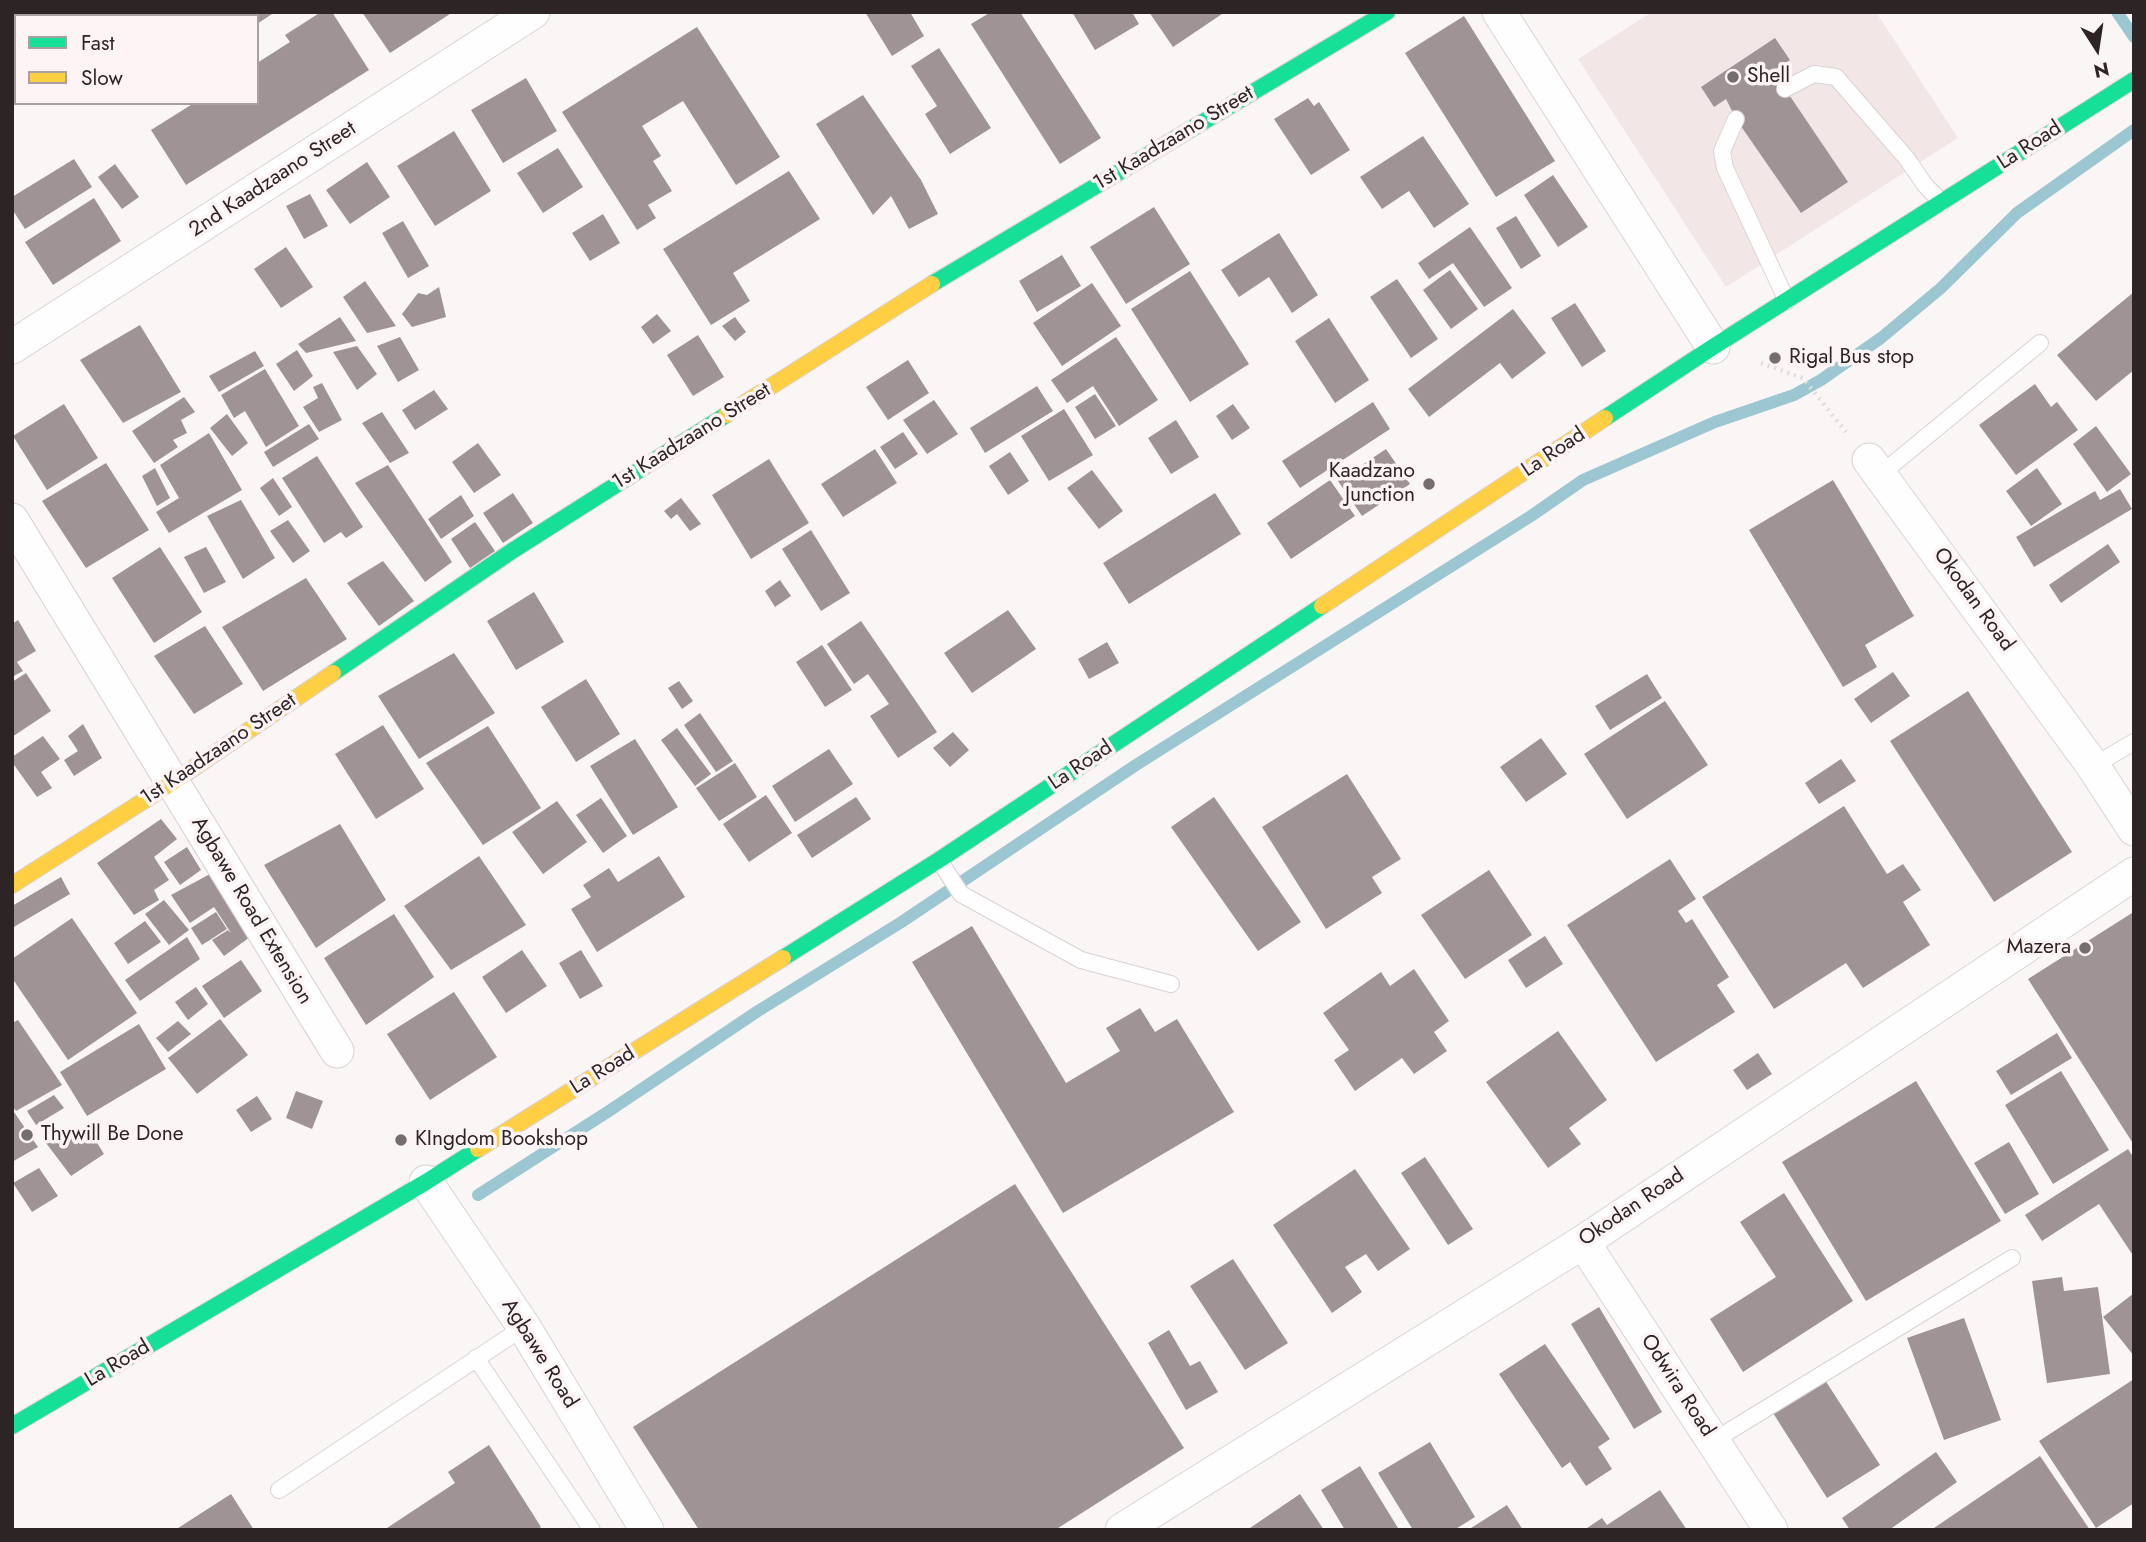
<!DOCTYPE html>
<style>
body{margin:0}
#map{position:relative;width:2146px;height:1542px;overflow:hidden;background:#fbf6f6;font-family:Jost,sans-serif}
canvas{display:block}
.frame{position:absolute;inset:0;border:14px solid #2d2426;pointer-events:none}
.legend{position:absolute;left:14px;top:14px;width:245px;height:91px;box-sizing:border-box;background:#fef3f5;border:2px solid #aaa0a2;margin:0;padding:9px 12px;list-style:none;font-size:21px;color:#2d2426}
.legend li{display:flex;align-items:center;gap:14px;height:35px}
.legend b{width:35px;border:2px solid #aaa0a2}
.north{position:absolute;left:2062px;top:14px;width:70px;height:70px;-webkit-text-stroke:5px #fef3f5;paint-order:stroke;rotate:168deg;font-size:19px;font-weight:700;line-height:28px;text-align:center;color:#2d2426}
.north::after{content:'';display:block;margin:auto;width:24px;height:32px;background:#2d2426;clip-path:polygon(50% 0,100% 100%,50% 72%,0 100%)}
</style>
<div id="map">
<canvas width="2146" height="1542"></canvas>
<div class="frame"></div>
<ul class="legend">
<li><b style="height:9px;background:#16e098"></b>Fast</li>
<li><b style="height:9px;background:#ffcf43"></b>Slow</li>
</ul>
<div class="north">N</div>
</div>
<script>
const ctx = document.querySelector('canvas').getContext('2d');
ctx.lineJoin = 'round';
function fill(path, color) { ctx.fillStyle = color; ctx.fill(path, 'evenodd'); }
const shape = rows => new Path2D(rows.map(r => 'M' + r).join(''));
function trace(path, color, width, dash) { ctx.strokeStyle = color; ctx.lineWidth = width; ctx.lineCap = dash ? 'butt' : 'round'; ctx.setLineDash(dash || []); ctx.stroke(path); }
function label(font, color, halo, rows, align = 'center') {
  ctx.font = font + ' Jost,sans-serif'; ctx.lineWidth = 7; ctx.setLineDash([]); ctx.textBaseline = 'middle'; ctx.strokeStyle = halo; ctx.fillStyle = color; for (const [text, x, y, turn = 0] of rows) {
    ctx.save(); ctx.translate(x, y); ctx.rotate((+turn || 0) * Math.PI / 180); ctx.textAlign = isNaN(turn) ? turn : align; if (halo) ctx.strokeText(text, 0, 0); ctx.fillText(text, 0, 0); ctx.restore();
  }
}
fill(shape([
 [1652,12,1876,12,1958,138,1726,287,1578,59]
]), '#f3e6e7');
trace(shape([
 [2117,12,2134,37],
 [478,1195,609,1111,758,1011,900,923,1136,765,1531,516,1583,480,1715,422,1794,395,1821,380,1881,338,1941,288,2017,213,2134,130]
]), '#9bc6d2', 12);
fill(shape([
 [228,12,275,12,257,24,257,16,231,16],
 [321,12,332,12,369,70,186,185,151,130,194,103,257,103,257,63,290,42,285,35],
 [362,12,453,12,390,53],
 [865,12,910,12,924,36,892,56],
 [991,12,1020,12,1101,138,1060,164,971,24],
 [1072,12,1132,12,1139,24,1095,50],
 [1149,12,1225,12,1173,47],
 [1464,16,1555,161,1496,197,1405,53],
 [697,27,780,157,736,185,683,101,642,126,661,156,653,161,672,191,648,205,656,218,637,230,562,112],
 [1775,38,1790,60,1773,71,1848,182,1801,213,1736,119,1726,99,1714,107,1701,87],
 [939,48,991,128,950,154,925,114,937,106,911,66],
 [526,78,557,131,503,163,471,110],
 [863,95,921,180,938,214,909,229,891,196,873,215,816,124],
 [1308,98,1314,106,1319,102,1350,150,1311,175,1274,119],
 [454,131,491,191,435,226,397,166],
 [1423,136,1469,204,1434,228,1409,191,1382,209,1360,177],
 [558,148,583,187,543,213,517,173],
 [74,159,92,187,25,229,12,209,12,197],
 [367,162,390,197,350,224,326,190],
 [115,164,139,197,122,209,98,177],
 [789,171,820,219,733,273,750,301,711,325,663,249],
 [1553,175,1588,227,1558,247,1524,195],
 [310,194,328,226,304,239,286,206],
 [94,198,121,241,53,285,25,242],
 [1154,207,1190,264,1126,304,1090,247],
 [603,214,620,243,590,261,572,233],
 [1516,216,1541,256,1521,269,1496,228],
 [403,221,429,266,408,278,382,233],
 [1470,227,1512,288,1484,307,1453,263,1429,279,1418,263],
 [1279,233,1318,295,1292,313,1269,277,1239,297,1221,270],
 [286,247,313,287,281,308,254,269],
 [1062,255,1081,286,1037,312,1019,281],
 [1450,270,1478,309,1451,329,1423,290],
 [1190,271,1249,364,1190,402,1131,309],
 [1397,279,1438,339,1411,358,1370,297],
 [365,281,396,326,367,333,343,297],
 [1092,283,1121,326,1062,366,1033,323],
 [439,287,446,317,412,327,402,314,418,293,427,295],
 [2134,292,2134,370,2096,401,2057,355],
 [1575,303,1606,351,1582,367,1551,318],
 [1513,309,1546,353,1512,379,1500,363,1429,417,1408,389],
 [657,314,671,331,653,344,641,327],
 [340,317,356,341,306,353,298,344],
 [735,317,746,332,735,341,722,326],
 [1329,318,1369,380,1335,403,1295,341],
 [140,325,181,392,123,423,80,360],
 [698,335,724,377,693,396,667,355],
 [400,337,419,370,398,382,377,346],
 [1116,337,1158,400,1119,426,1093,386,1067,403,1051,380],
 [357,346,377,374,357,390,333,352],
 [297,350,313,376,294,391,276,364],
 [255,351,264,366,219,392,209,376],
 [908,360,929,393,888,420,866,387],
 [265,369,299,426,266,447,245,411,234,418,221,395],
 [322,383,342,420,319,432,303,407,318,398,313,387],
 [2035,384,2051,407,2057,402,2078,430,2016,475,1979,425],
 [1037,386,1053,411,985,453,970,428],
 [434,390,448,409,415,430,402,410],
 [1095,394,1116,426,1095,439,1075,407],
 [184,397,195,412,181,420,187,433,173,440,178,447,154,463,132,431],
 [934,400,958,434,927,454,903,420],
 [1373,402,1390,429,1300,488,1282,461],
 [64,404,98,458,47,490,13,436],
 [1233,404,1250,428,1232,440,1216,416],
 [1064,409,1093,455,1049,481,1021,436],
 [382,412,409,453,390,463,362,423],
 [227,414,248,443,232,456,210,428],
 [1176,420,1199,457,1171,474,1148,438],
 [309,424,319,439,273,467,264,452],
 [2096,426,2131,474,2107,492,2073,444],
 [903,432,918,454,895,469,880,447],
 [209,433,242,490,169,533,156,512,179,498,160,465],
 [478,443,501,475,474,493,452,462],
 [875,449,897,483,843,517,821,484],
 [1386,449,1410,484,1362,516,1338,481],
 [1010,452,1029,481,1008,495,989,466],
 [317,456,363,527,346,538,341,532,324,543,282,478],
 [769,459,809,523,751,559,712,495],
 [106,463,149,530,86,568,42,501],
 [388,465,452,562,425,582,355,483],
 [155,468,170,498,157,506,142,476],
 [2037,468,2062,504,2031,526,2006,491],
 [1092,470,1123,511,1099,529,1067,488],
 [273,478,292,507,279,516,260,488],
 [1330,480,1355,516,1291,559,1267,523],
 [1833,480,1914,616,1865,645,1877,667,1843,687,1749,530],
 [2120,489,2132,509,2034,567,2016,537,2095,491,2100,500],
 [513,493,533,523,503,543,483,513],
 [1215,493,1241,534,1129,604,1103,563],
 [461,495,474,516,441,539,428,519],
 [681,498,701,524,690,531,677,514,671,519,664,511],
 [241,500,275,558,243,579,207,516],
 [288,520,310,551,293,563,270,531],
 [475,522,495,551,470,568,451,539],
 [811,530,850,593,821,611,782,549],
 [2108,544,2120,562,2061,603,2049,585],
 [160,547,202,612,154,643,112,578],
 [206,547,226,582,204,593,184,557],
 [383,561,414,601,379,626,347,583],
 [306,578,347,639,263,691,222,627],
 [780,580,791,596,775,607,765,591],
 [534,592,564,642,516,670,487,621],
 [1008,610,1036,649,972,693,944,653],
 [18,620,36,651,17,662,23,671,12,677,12,624],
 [861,621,937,732,898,758,870,716,889,704,868,674,854,684,827,644],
 [205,626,243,684,194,714,154,656],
 [1107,642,1119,663,1089,679,1078,659],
 [822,645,852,690,825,707,796,662],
 [454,653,495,713,419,759,378,696],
 [1893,672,1910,696,1871,723,1854,699],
 [26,673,51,711,12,737,12,682],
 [1647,674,1662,698,1610,730,1595,706],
 [586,679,620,734,576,762,541,707],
 [679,681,693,701,682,709,668,688],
 [1968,691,2072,852,1994,902,1890,741],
 [1665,701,1708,765,1627,819,1584,754],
 [700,713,733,761,716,772,684,725],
 [83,724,102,758,74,776,64,760,78,751,68,736],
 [383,725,424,789,376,819,335,754],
 [488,726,541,808,483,845,426,763],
 [677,728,711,774,695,786,661,740],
 [953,732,969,750,950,767,933,748],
 [43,736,60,759,41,772,52,788,37,797,12,762,12,757],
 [1541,738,1567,774,1526,802,1500,767],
 [635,739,678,807,633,835,590,766],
 [829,749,853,784,795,822,772,786],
 [1841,759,1856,781,1819,804,1805,783],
 [735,763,757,797,719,821,696,788],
 [1347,774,1401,859,1372,877,1382,893,1326,929,1262,827],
 [766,795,792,833,749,862,723,824],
 [856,797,871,819,812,858,797,835],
 [1214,797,1301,922,1258,951,1171,827],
 [601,798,627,836,603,853,576,815],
 [557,801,587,842,543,874,512,832],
 [1844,806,1887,874,1903,864,1921,890,1903,902,1930,945,1863,988,1846,963,1774,1009,1702,897],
 [161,819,177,839,154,857,169,880,154,890,159,900,134,915,97,863],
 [340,824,386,900,316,948,264,865],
 [187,847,201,870,180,885,164,862],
 [479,856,526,925,451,970,404,906],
 [659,856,685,897,597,952,571,909,591,897,583,885,609,868,618,882],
 [1670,859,1696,899,1678,911,1686,923,1692,919,1729,977,1717,985,1735,1012,1656,1062,1567,925],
 [1489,870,1532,935,1465,979,1421,915],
 [210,874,250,937,224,956,212,940,228,930,231,933,214,907,190,923,171,895],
 [61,877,70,894,12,928,12,906],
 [164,900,189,930,169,945,145,914],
 [216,912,227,929,202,945,191,928],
 [2132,913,2134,916,2134,1145,2028,979],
 [394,914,434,977,366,1025,324,958],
 [72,918,137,1013,68,1060,12,978,12,959],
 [145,921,161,942,128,964,114,943],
 [972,926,1066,1083,1120,1051,1106,1028,1140,1008,1155,1032,1177,1019,1234,1112,1063,1213,912,962],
 [1545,936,1563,964,1526,988,1508,960],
 [187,937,200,959,140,1001,125,980],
 [522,950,547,986,506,1013,482,977],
 [581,950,603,986,580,999,559,963],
 [241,960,262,991,224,1018,202,986],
 [1414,969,1449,1021,1434,1032,1447,1051,1414,1074,1402,1058,1355,1091,1334,1060,1349,1050,1323,1013,1381,972,1390,986],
 [196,987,208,1004,188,1020,175,1002],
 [454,992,497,1057,430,1100,387,1034],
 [220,1019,248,1055,197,1094,168,1058],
 [18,1020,62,1085,16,1111,12,1106,12,1023],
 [178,1021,191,1034,168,1052,156,1038],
 [139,1024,166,1069,87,1116,60,1072],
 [1558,1031,1607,1100,1569,1128,1581,1144,1548,1168,1486,1082],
 [2057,1033,2072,1058,2011,1095,1996,1071],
 [1758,1053,1772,1074,1747,1090,1733,1070],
 [2061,1071,2109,1150,2053,1184,2005,1105],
 [1916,1081,2001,1221,1866,1301,1782,1162],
 [296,1091,323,1101,312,1129,286,1118],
 [54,1095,64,1108,36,1125,27,1111],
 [257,1096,272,1119,251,1132,236,1110],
 [12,1109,38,1147,12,1162],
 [67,1132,75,1143,91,1133,104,1154,71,1176,46,1143],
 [2009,1142,2039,1194,2005,1214,1974,1163],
 [2128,1149,2134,1158,2134,1257,2099,1204,2042,1241,2025,1215],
 [1425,1157,1473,1229,1448,1245,1401,1173],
 [39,1168,58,1196,32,1212,13,1183],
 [1355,1169,1410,1249,1378,1271,1366,1254,1345,1267,1362,1292,1332,1313,1273,1225],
 [1015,1184,1184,1448,1055,1530,699,1530,633,1427],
 [1784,1193,1853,1301,1743,1372,1710,1319,1776,1277,1740,1222],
 [1233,1259,1288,1343,1245,1370,1190,1286],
 [2062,1277,2064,1291,2098,1287,2110,1374,2047,1383,2032,1281],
 [2134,1293,2134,1356,2103,1317],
 [1599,1307,1662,1412,1634,1429,1571,1324],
 [1964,1318,2001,1420,1944,1440,1907,1338],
 [1169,1330,1190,1366,1200,1361,1218,1392,1186,1410,1148,1343],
 [1545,1344,1610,1439,1598,1447,1612,1469,1586,1486,1570,1462,1562,1468,1499,1374],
 [2134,1379,2134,1503,2096,1528,2039,1441],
 [1825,1380,1880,1465,1827,1498,1773,1413],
 [1430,1442,1475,1517,1454,1530,1413,1530,1378,1473],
 [489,1445,541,1527,537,1530,384,1530,455,1483,448,1472],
 [1936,1452,1957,1482,1889,1530,1850,1530,1842,1518],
 [2040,1456,2090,1530,1931,1530],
 [1360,1466,1398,1528,1395,1530,1345,1530,1321,1490],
 [1660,1490,1687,1530,1584,1530,1602,1518,1607,1525],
 [231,1494,254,1530,175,1530],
 [1300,1494,1324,1530,1247,1530],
 [1507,1505,1523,1530,1468,1530]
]), '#9f9395');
const lane = shape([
 [1785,89,1814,74,1836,77,1907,159,1925,185,1942,203],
 [1736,119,1722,151,1725,168,1787,301],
 [1881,474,2040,343],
 [2093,766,2134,742],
 [939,860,961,894,1081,960,1171,984],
 [476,1358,592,1530],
 [1713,1441,2012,1258],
 [279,1490,524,1327]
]);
const street = shape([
 [1499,12,1713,347],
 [12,347,533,12],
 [1869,460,2093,766,2134,829],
 [12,520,337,1051],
 [426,1182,524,1327,647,1530],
 [1583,1242,1771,1530],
 [1122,1530,1583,1242,2134,874]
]);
const fast = shape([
 [932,284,1387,12],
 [1605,418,1713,347,2134,80],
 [333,673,512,551,726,415],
 [783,958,939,860,1322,606],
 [12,1426,426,1182,478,1149]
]);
const slow = shape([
 [726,415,932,284],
 [1322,606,1605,418],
 [12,885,173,782,333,673],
 [478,1149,783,958]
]);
trace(lane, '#dad2d3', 18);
trace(street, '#dad2d3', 35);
trace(fast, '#dad2d3', 18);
trace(slow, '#dad2d3', 18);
trace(shape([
 [1761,363,1803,378,1846,432]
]), '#dfdcdd', 4.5, [2, 5]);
trace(lane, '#fefefe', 16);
trace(street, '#fefefe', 33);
trace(fast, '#16e098', 16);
trace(slow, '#ffcf43', 16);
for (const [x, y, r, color] of [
 [1733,77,7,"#756e6f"],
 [1775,358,7,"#756e6f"],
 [1429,484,7,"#756e6f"],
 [2085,948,7,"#756e6f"],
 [27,1135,7,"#756e6f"],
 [401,1140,7,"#756e6f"]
]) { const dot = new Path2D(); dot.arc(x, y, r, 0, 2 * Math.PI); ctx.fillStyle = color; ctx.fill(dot); trace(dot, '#fef3f5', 2.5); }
label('21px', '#2d2426', '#fef3f5', [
 ["Shell",1747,77],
 ["Rigal Bus stop",1789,358],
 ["Kaadzano",1415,472,"right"],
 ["Junction",1415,496,"right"],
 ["Mazera",2071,948,"right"],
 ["Thywill Be Done",41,1135],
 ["KIngdom Bookshop",415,1140]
], 'left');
label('21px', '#2d2426', '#fef3f5', [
 ["1st Kaadzaano Street",1174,139,-31],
 ["La Road",2030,146,-33],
 ["2nd Kaadzaano Street",273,180,-33],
 ["1st Kaadzaano Street",692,437,-32],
 ["La Road",1554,453,-34],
 ["Okodan Road",1973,600,54],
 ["1st Kaadzaano Street",219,750,-34],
 ["La Road",1081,766,-34],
 ["Agbawe Road Extension",251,911,59],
 ["La Road",603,1071,-32],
 ["Okodan Road",1632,1208,-34],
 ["Agbawe Road",539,1354,58],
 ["La Road",118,1364,-31],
 ["Odwira Road",1677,1386,57]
]);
</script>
